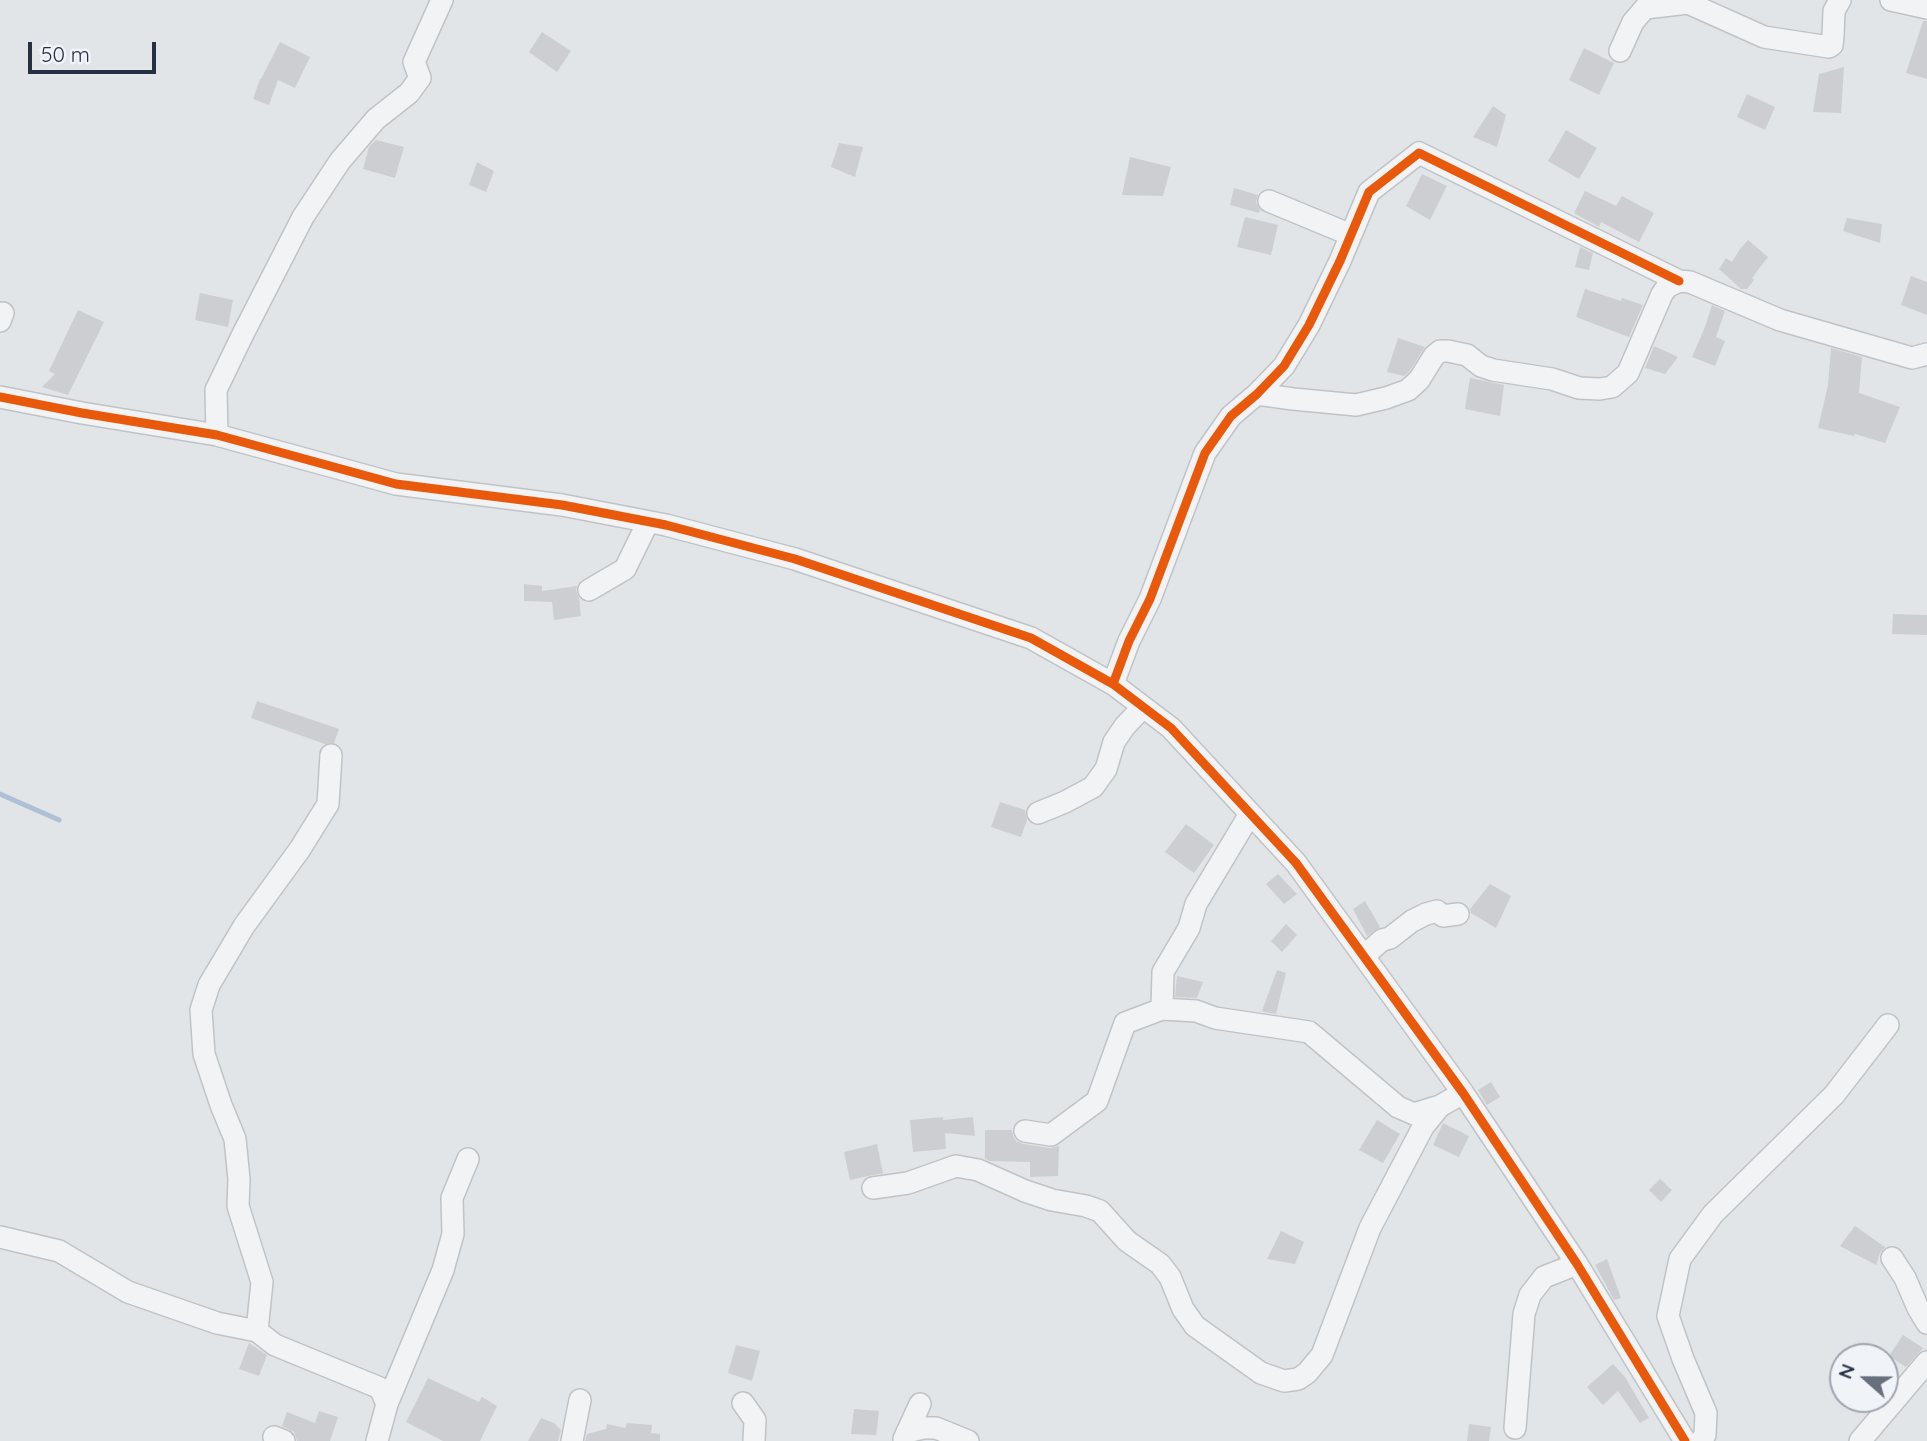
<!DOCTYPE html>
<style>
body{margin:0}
#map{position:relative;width:1927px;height:1441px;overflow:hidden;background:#e2e5e8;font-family:Quicksand,sans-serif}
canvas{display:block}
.north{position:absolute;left:1829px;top:1343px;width:70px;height:70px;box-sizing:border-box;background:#f0f3f8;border:2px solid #a0a5b0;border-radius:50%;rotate:291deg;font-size:19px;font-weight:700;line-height:28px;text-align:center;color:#273043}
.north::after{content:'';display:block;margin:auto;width:24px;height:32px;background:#686f7d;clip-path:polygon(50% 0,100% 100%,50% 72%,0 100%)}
.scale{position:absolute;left:28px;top:42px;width:128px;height:32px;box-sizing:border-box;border:4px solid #273043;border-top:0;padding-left:9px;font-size:21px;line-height:24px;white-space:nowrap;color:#273043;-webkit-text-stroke:5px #f0f3f8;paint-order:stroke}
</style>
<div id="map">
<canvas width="1927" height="1441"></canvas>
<div class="north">N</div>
<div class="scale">50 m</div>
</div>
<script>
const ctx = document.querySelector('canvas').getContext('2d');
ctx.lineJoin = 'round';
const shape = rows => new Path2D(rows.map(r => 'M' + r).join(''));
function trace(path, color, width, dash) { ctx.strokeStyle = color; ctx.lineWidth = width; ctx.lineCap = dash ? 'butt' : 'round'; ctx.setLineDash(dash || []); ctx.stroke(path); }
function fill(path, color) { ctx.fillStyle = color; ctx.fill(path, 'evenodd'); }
trace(shape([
 [0,794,59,820]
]), '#afbfd5', 5);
fill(shape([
 [1923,21,1927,21,1927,79,1906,73],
 [542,32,571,51,557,72,529,52],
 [280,42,310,57,295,88,278,80,269,105,253,99,260,79,261,79],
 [1584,48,1614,63,1599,95,1569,80],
 [1844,67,1841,113,1813,112,1819,74],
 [1747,94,1775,107,1765,130,1737,117],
 [1493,106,1506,115,1497,147,1473,137],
 [1566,130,1597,148,1579,179,1548,161],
 [376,140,404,147,395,178,363,169,369,147],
 [839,143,863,147,855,177,831,167],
 [1130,157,1171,167,1163,196,1122,195],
 [477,162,494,171,486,192,469,185],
 [1422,174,1447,186,1430,220,1406,206],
 [1234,188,1258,195,1256,202,1260,210,1259,213,1230,205],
 [1585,191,1616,206,1622,196,1654,213,1639,242,1601,222,1599,227,1574,213],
 [1245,217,1278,225,1271,255,1237,247],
 [1847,218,1882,224,1880,243,1843,231],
 [1748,240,1768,257,1752,278,1754,280,1747,289,1741,289,1719,269,1726,258,1732,262,1740,249],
 [1580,247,1593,253,1589,270,1575,267],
 [1911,276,1927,282,1927,315,1901,305],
 [1585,289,1621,301,1622,298,1643,305,1629,337,1576,317],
 [200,293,233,300,228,327,195,320],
 [1712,305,1725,311,1716,337,1725,341,1715,366,1692,357,1705,327],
 [78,310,104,322,68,395,42,387,55,374,49,371],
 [1398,338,1425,347,1409,372,1404,376,1387,372],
 [1654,346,1678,357,1665,374,1645,368],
 [1831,348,1862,357,1859,393,1900,407,1885,443,1855,434,1854,436,1818,428,1828,385],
 [1470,378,1504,385,1500,416,1465,409],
 [524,584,542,586,542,591,577,586,576,591,579,598,581,616,554,620,552,602,524,601],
 [1893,614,1927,615,1927,635,1892,634],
 [257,701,339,729,334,743,325,744,251,718],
 [1000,802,1025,810,1027,820,1021,837,991,827],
 [1186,824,1214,845,1194,873,1165,852],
 [1278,874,1297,894,1284,904,1266,884],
 [1490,884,1511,896,1496,928,1471,913,1470,909],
 [1365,901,1380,927,1367,936,1353,909],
 [1286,924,1297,935,1282,952,1271,941],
 [1277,970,1286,973,1276,1014,1264,1012,1262,1011],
 [1177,976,1203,982,1197,998,1175,997],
 [1491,1082,1500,1097,1487,1105,1478,1090],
 [943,1117,943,1120,973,1117,975,1136,945,1133,946,1149,913,1152,910,1120],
 [1377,1120,1400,1134,1383,1163,1359,1150],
 [1443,1123,1469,1136,1459,1157,1433,1145],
 [985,1130,1012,1130,1013,1136,1016,1141,1023,1144,1050,1148,1059,1146,1058,1176,1030,1177,1030,1162,990,1161,985,1159],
 [877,1144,883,1173,850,1180,844,1152],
 [1660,1179,1672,1190,1661,1202,1649,1190],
 [1855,1226,1885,1247,1880,1253,1876,1265,1840,1246],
 [1281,1231,1304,1242,1295,1264,1267,1259],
 [1607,1259,1621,1298,1614,1300,1595,1265],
 [1903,1335,1923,1348,1906,1367,1889,1356],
 [249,1343,267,1355,259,1376,239,1369],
 [736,1345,760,1351,752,1381,728,1373],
 [1613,1364,1625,1377,1649,1418,1640,1423,1618,1391,1603,1405,1587,1387],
 [428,1378,479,1402,482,1397,497,1406,480,1441,443,1441,406,1422],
 [854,1409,879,1411,876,1435,851,1434],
 [319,1411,338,1417,330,1441,297,1441,294,1432,282,1426,287,1412,315,1423],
 [541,1418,554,1423,561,1430,558,1441,528,1441],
 [627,1423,652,1425,651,1433,660,1434,660,1441,585,1441,587,1434,606,1429,607,1424,625,1428],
 [1469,1424,1491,1427,1489,1441,1467,1441]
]), '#ccced2');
const minor = shape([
 [1891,0,1927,8],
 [1620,51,1633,22,1645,8,1688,3,1764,37,1829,47,1832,45,1833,36,1834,11,1840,0],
 [1269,201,1351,235],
 [0,321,3,313],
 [1257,394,1293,399,1356,405,1386,398,1408,390,1419,380,1434,356,1440,351,1448,351,1467,355,1481,366,1493,370,1552,379,1579,388,1600,389,1612,387,1628,373,1662,294,1667,287,1679,281,1690,282,1780,320,1912,358,1927,354],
 [0,397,82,413,217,435,396,484,562,505,666,525,795,559,1031,638,1113,684,1171,728,1296,863,1463,1093,1577,1264,1685,1441],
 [217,435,216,390,243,334,303,217,340,161,376,119,409,93,420,78,414,62,442,0],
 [589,590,625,569,648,522],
 [1113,684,1129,641,1150,599,1205,453,1231,416,1257,394,1284,366,1309,325,1340,261,1369,192,1419,153,1679,281],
 [331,755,328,804,300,849,244,926,209,985,201,1010,204,1054,221,1105,235,1139,239,1179,238,1206,262,1282,257,1331,275,1345,380,1388,387,1404,377,1441],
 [1038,813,1065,802,1093,787,1106,769,1114,742,1125,726,1143,707],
 [1364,956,1382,940,1390,938,1412,921,1426,914,1437,911,1443,916,1458,914],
 [1162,1009,1196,1011,1215,1018,1309,1032,1398,1107,1414,1114,1440,1106],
 [1025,1131,1051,1135,1097,1101,1125,1023,1162,1009,1163,972,1189,928,1196,904,1250,814],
 [873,1188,908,1183,956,1166,978,1170,1025,1191,1052,1200,1086,1206,1100,1211,1127,1241,1160,1264,1170,1277,1183,1309,1195,1326,1261,1373,1284,1381,1298,1379,1307,1373,1322,1355,1370,1228,1423,1127,1440,1106,1463,1093],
 [0,1237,59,1251,128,1292,217,1323,257,1331],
 [1892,1258,1905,1278,1918,1308,1927,1323],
 [743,1403,755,1420,754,1441],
 [387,1404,443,1270,453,1234,452,1198,468,1159],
 [1515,1428,1524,1314,1530,1295,1544,1277,1577,1264],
 [907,1432,923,1428,936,1428,968,1441],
 [274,1437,284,1441],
 [904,1439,920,1404],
 [572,1441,580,1400],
 [1701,1441,1705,1435,1706,1413,1683,1359,1668,1316,1680,1259,1713,1214,1834,1095,1888,1025],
 [1860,1441,1927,1362]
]);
trace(minor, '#c0c3c6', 24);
trace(minor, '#f2f3f4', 21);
trace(shape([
 [0,397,82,413,217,435,396,484,562,505,666,525,795,559,1031,638,1113,684,1171,728,1296,863,1463,1093,1577,1264,1685,1441],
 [1113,684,1129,641,1150,599,1205,453,1231,416,1257,394,1284,366,1309,325,1340,261,1369,192,1419,153,1679,281]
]), '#e8590c', 9);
</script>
